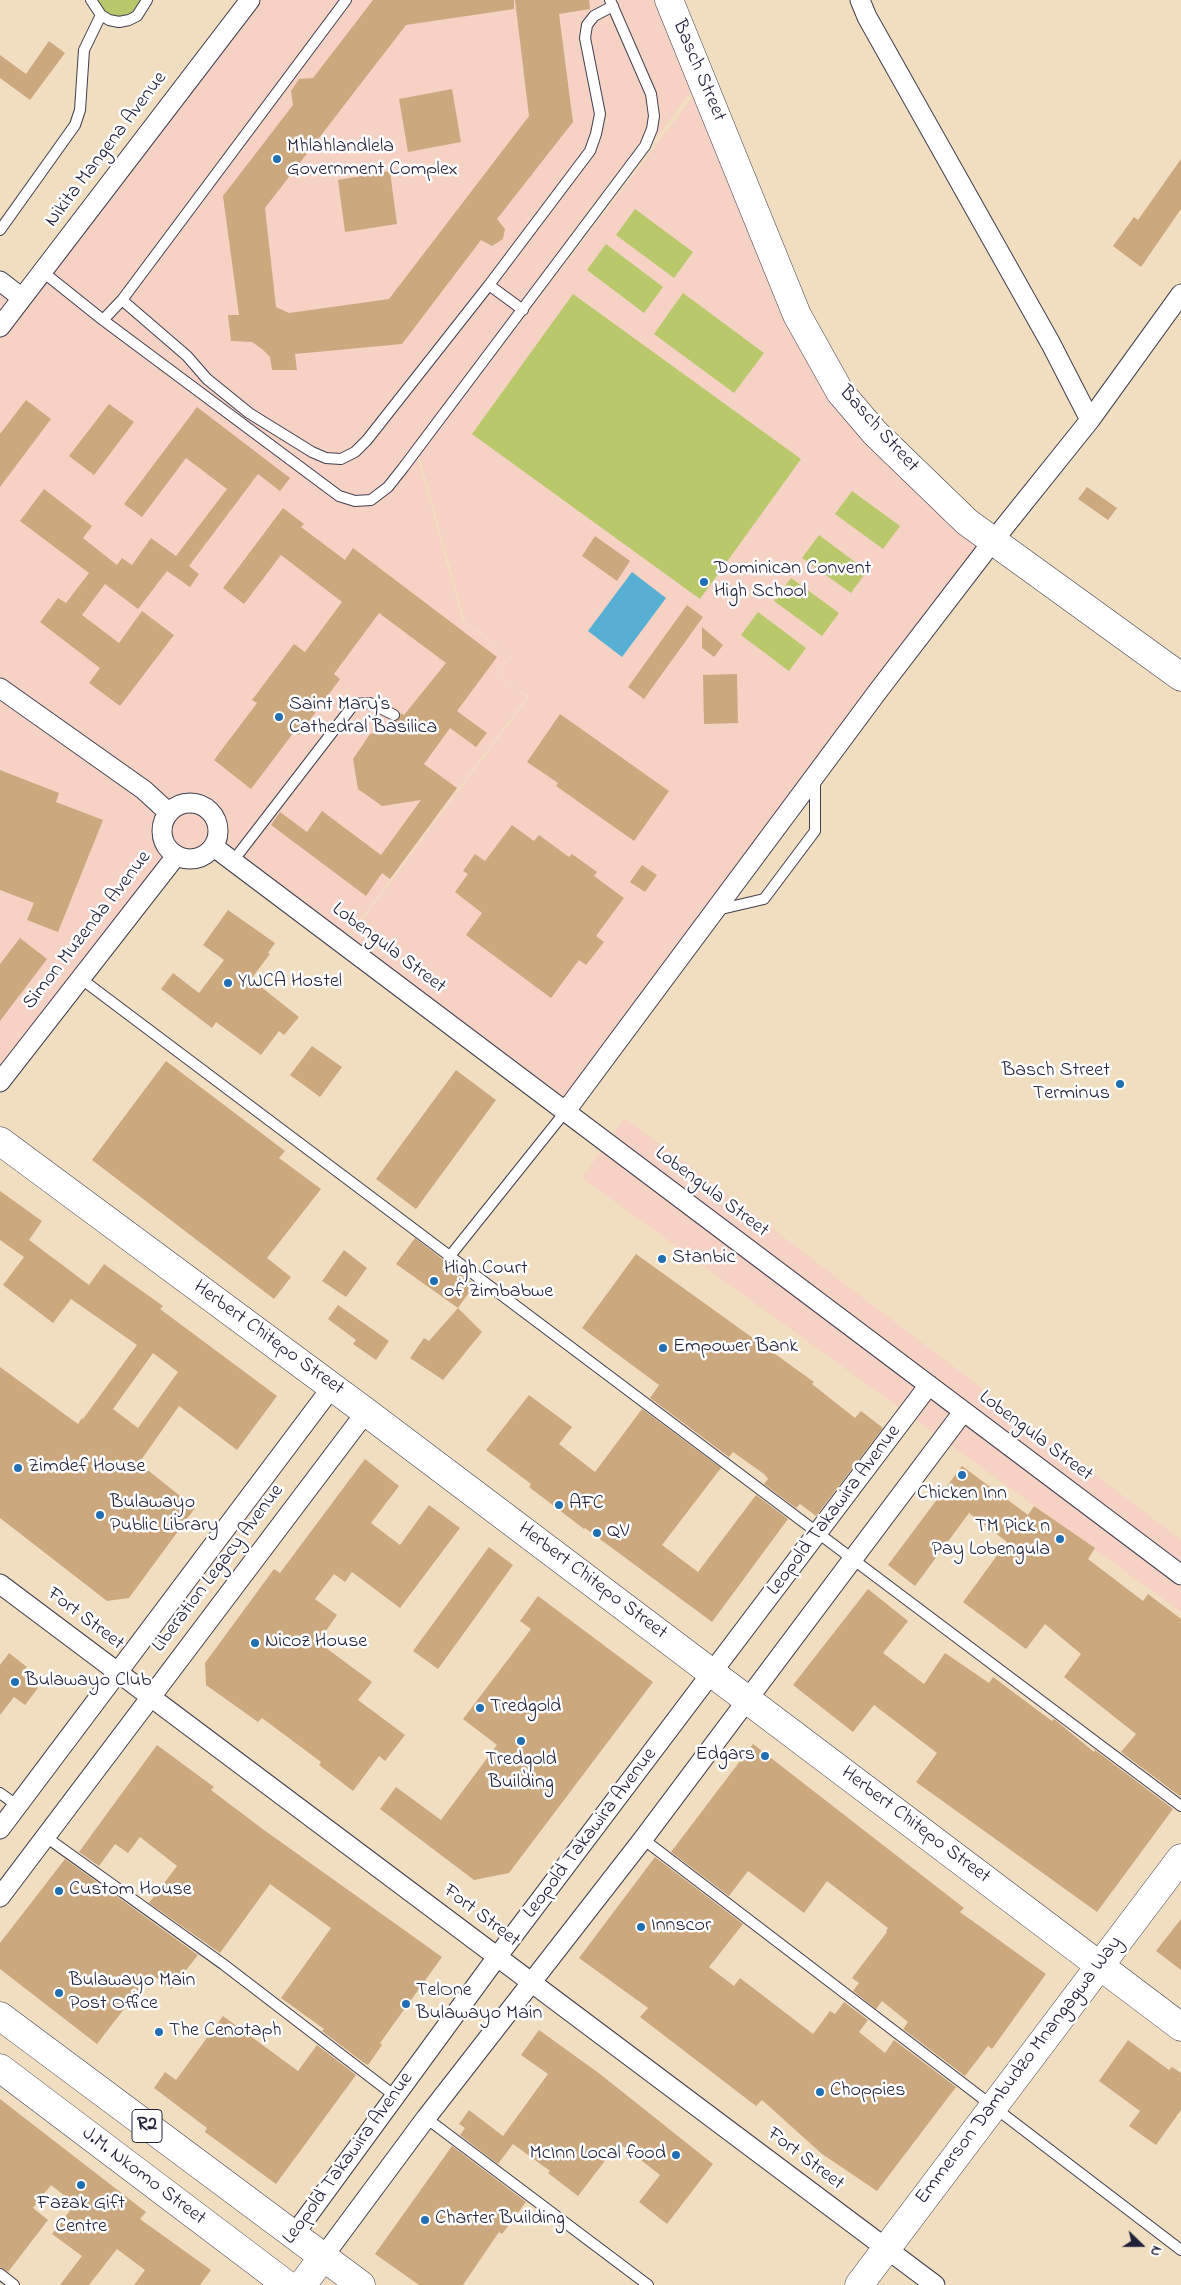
<!DOCTYPE html>
<style>
body{margin:0}
#map{position:relative;width:1181px;height:2285px;overflow:hidden;background:#f1dec0;font-family:"Indie Flower",sans-serif}
canvas{display:block}
.north{position:absolute;left:1116px;top:2220px;width:50px;height:50px;-webkit-text-stroke:4px #fff;paint-order:stroke;rotate:112deg;font-size:14px;font-weight:700;line-height:20px;text-align:center;color:#22223b}
.north::after{content:'';display:block;margin:auto;width:18px;height:22px;background:#22223b;clip-path:polygon(50% 0,100% 100%,50% 72%,0 100%)}
</style>
<div id="map">
<canvas width="1181" height="2285"></canvas>
<div class="north">N</div>
</div>
<script>
const ctx = document.querySelector('canvas').getContext('2d');
ctx.lineJoin = 'round';
function fill(path, color) { ctx.fillStyle = color; ctx.fill(path, 'evenodd'); }
const shape = rows => new Path2D(rows.map(r => 'M' + r).join(''));
function trace(path, color, width, dash) { ctx.strokeStyle = color; ctx.lineWidth = width; ctx.lineCap = dash ? 'butt' : 'round'; ctx.setLineDash(dash || []); ctx.stroke(path); }
function label(font, color, halo, rows, align = 'center') {
  ctx.font = font + ' "Indie Flower",sans-serif'; ctx.lineWidth = 5; ctx.setLineDash([]); ctx.textBaseline = 'middle'; ctx.strokeStyle = halo; ctx.fillStyle = color; for (const [text, x, y, turn = 0] of rows) {
    ctx.save(); ctx.translate(x, y); ctx.rotate((+turn || 0) * Math.PI / 180); ctx.textAlign = isNaN(turn) ? turn : align; if (halo) ctx.strokeText(text, 0, 0); ctx.fillText(text, 0, 0); ctx.restore();
  }
}
fill(shape([
 [254,0,666,0,699,81,417,455,463,622,510,656,497,675,527,697,344,941,211,846,196,856,186,856,176,851,0,1076,0,285,22,302],
 [701,86,794,317,985,543,563,1105,347,940,529,697,498,675,511,656,465,622,419,455],
 [624,1118,702,1175,1181,1540,1181,1612,582,1178]
]), '#f6d2c4');
fill(shape([
 [95,0,143,0,140,6,131,14,120,17,103,12],
 [635,209,693,252,674,278,616,235],
 [606,244,663,287,644,313,587,270],
 [683,293,764,353,734,393,654,334],
 [573,294,801,459,700,599,472,434],
 [852,491,900,526,883,549,835,514],
 [819,535,867,571,851,593,802,558],
 [791,578,839,613,822,636,774,601],
 [758,612,806,648,789,671,741,635]
]), '#b9c86a');
fill(shape([
 [632,572,666,598,622,657,588,631]
]), '#57afd4');
fill(shape([
 [373,0,514,0,514,9,406,25,265,208,276,307,289,313,389,299,529,116,515,0,589,0,590,9,559,14,573,122,497,219,505,229,503,239,492,246,481,240,402,344,295,354,297,370,272,370,270,357,262,349,252,342,231,341,228,315,239,315,223,196,293,105,291,91,299,79,313,78],
 [49,41,65,53,30,100,0,78,0,55,26,74],
 [452,89,461,142,408,152,399,99],
 [1181,159,1181,209,1141,267,1113,246,1134,217,1138,220],
 [390,171,397,224,345,232,338,180],
 [26,400,51,419,0,487,0,434],
 [109,404,134,422,94,475,69,456],
 [197,407,290,478,280,491,258,474,189,566,199,574,190,587,167,571,138,609,105,584,82,615,119,643,142,611,174,635,120,706,89,683,100,668,40,622,58,598,66,603,89,573,20,521,44,489,92,526,83,538,117,565,122,558,132,565,151,538,176,556,227,489,186,458,142,517,124,504],
 [1087,487,1117,508,1108,520,1078,499],
 [283,508,304,524,301,527,345,560,353,548,497,657,457,711,487,733,476,747,450,728,424,764,457,788,390,879,382,873,366,896,271,825,280,812,307,832,322,811,381,855,421,800,382,806,358,789,353,759,370,734,388,731,394,722,398,720,401,713,404,715,446,663,379,613,334,674,340,679,299,735,294,732,251,789,214,760,257,703,252,700,294,644,305,652,342,602,281,555,244,604,223,588],
 [595,536,630,561,617,581,582,556],
 [687,605,703,617,644,699,628,687],
 [702,627,723,645,714,657,702,648],
 [737,674,738,723,704,724,703,675],
 [560,714,669,791,634,841,556,786,558,783,527,762],
 [0,770,59,793,56,802,103,820,58,932,27,920,34,903,0,890],
 [512,825,534,841,539,835,569,857,572,854,597,872,594,876,624,898,596,936,604,942,586,965,579,960,551,998,466,935,482,913,455,892,468,874,463,871,475,854,485,861],
 [642,865,657,875,645,892,630,882],
 [228,910,275,943,268,953,270,954,251,979,299,1017,284,1035,279,1031,261,1055,216,1022,212,1028,161,989,173,973,199,993,224,960,203,945],
 [20,938,47,959,0,1021,0,964],
 [312,1046,342,1067,320,1097,290,1075],
 [166,1061,285,1151,279,1158,321,1189,267,1258,291,1277,274,1299,92,1160],
 [456,1070,496,1100,416,1209,376,1179],
 [0,1191,42,1221,29,1240,89,1285,104,1264,163,1306,160,1309,277,1396,237,1450,179,1406,139,1463,195,1508,129,1598,107,1601,0,1518,0,1367,78,1424,82,1418,83,1419,137,1345,71,1299,53,1323,3,1285,24,1257,0,1240],
 [153,1353,178,1372,138,1428,113,1409],
 [415,1238,475,1284,458,1308,396,1264],
 [344,1250,367,1268,346,1297,322,1281],
 [636,1254,814,1382,812,1384,855,1418,861,1411,883,1428,816,1516,800,1504,796,1508,764,1484,768,1479,764,1474,733,1452,729,1457,650,1398,659,1385,582,1328],
 [338,1305,389,1341,376,1360,353,1344,356,1340,328,1319],
 [458,1308,482,1332,443,1380,410,1358,424,1338,429,1341],
 [529,1395,572,1427,559,1444,595,1472,642,1409,721,1468,662,1545,698,1572,756,1495,788,1519,712,1622,585,1528,584,1529,529,1487,531,1484,486,1450],
 [365,1459,399,1486,371,1523,400,1545,429,1505,460,1528,400,1608,352,1572,345,1582,334,1574,315,1599,337,1615,318,1642,372,1682,358,1700,405,1735,385,1761,379,1756,353,1791,319,1765,321,1762,262,1718,258,1722,206,1685,205,1663,274,1569,280,1573],
 [962,1466,1028,1515,1034,1506,1095,1548,1088,1559,1143,1601,1148,1594,1181,1619,1181,1797,1121,1752,1136,1734,1064,1677,1081,1654,1045,1624,1026,1649,963,1602,1007,1542,969,1513,915,1586,888,1565],
 [489,1547,513,1565,438,1669,413,1651],
 [868,1589,908,1621,883,1653,924,1684,945,1653,989,1683,993,1677,1052,1721,1054,1719,1094,1752,1095,1750,1173,1809,1097,1912,916,1782,937,1753,874,1705,853,1732,793,1685],
 [538,1596,653,1682,509,1873,474,1880,380,1809,396,1787,441,1820,497,1745,463,1719,531,1629,520,1621],
 [9,1653,27,1667,21,1675,38,1688,25,1705,14,1697,0,1715,0,1665],
 [753,1744,964,1908,960,1912,1046,1974,992,2049,988,2046,965,2076,903,2029,908,2022,882,2001,876,2009,853,1991,859,1983,852,1978,887,1932,886,1931,888,1928,827,1881,804,1913,748,1871,729,1896,671,1852],
 [157,1745,214,1787,211,1790,264,1830,442,1957,380,2043,382,2045,368,2065,364,2063,322,2031,324,2029,281,1998,331,1928,270,1884,220,1953,149,1903,177,1866,140,1837,128,1853,115,1844,99,1866,79,1852],
 [655,1857,743,1924,709,1967,734,1986,740,1978,813,2034,830,2011,835,2014,844,2002,868,2020,859,2032,885,2053,894,2040,956,2087,877,2191,822,2154,762,2100,756,2106,640,2017,648,2008,579,1958],
 [65,1859,198,1955,171,1989,151,1974,97,2044,0,1969,0,1943],
 [1181,1919,1181,1970,1156,1951],
 [223,2016,298,2071,317,2045,356,2075,276,2184,205,2132,207,2128,154,2088,165,2072,176,2080],
 [539,2030,600,2074,713,2164,667,2224,639,2202,660,2175,623,2146,615,2156,611,2153,578,2196,548,2173,550,2171,513,2144,498,2164,460,2135,465,2128,459,2124,469,2110,503,2136,548,2074,521,2055],
 [1128,2040,1169,2070,1172,2067,1181,2073,1181,2110,1156,2145,1129,2126,1140,2111,1099,2081],
 [0,2099,146,2212,140,2219,211,2270,200,2285,134,2285,145,2270,117,2249,89,2285,60,2285,82,2256,52,2234,75,2204,51,2185,33,2208,48,2220,8,2272,0,2267],
 [452,2146,526,2202,502,2234,499,2232,463,2285,419,2285,375,2254]
]), '#cca87f');
const lane = shape([
 [91,0,101,15,109,20,119,22,129,20,137,16,147,0],
 [0,230,75,125,80,110,84,50,101,15],
 [43,272,103,320,339,496,355,501,371,500,388,487,403,468,645,146,652,129,654,116,651,94,610,0],
 [489,285,590,151,596,134,600,114,585,38,587,25,594,16,613,6],
 [122,300,187,356,207,379,249,413,312,452,326,458,341,459,355,452,367,440,489,285,523,310],
 [103,320,122,300,346,0],
 [233,861,354,704,370,703,394,715],
 [717,910,764,899,815,831,815,779],
 [80,978,1181,1806],
 [450,1256,565,1112],
 [0,1793,18,1806],
 [46,1837,223,1964,395,2096],
 [643,1839,1181,2250],
 [426,2118,648,2285],
 [0,2274,14,2285]
]);
const street = shape([
 [860,0,867,17,1051,344,1090,420],
 [0,281,22,298],
 [0,327,250,0],
 [0,688,144,790,169,813],
 '162 831a28 28 0 1 1 56 0a28 28 0 1 1-56 0Z',
 [214,847,1181,1575],
 [0,1082,176,856],
 [565,1112,878,691,993,541,1090,420,1181,294],
 [0,1584,935,2285],
 [0,1829,332,1387],
 [0,1897,366,1412],
 [293,2236,497,1957,929,1385],
 [323,2257,426,2118,643,1839,963,1412]
]);
const secondary = shape([
 [669,0,797,315,840,392,875,433,967,522,1181,677],
 [0,1141,366,1412,1181,2027],
 [859,2285,1181,1858]
]);
const highway = shape([
 [0,2016,361,2285],
 [0,2068,287,2285],
 [302,2285,323,2257]
]);
trace(lane, '#413e4f', 12);
trace(street, '#413e4f', 21);
trace(secondary, '#413e4f', 29);
trace(highway, '#413e4f', 29);
trace(lane, '#fff', 10);
trace(street, '#fff', 19);
trace(secondary, '#fff', 28);
trace(highway, '#fff', 28);
for (const [x, y, r, color] of [
 [277,159,5,"#1f6fb2"],
 [704,582,5,"#1f6fb2"],
 [279,717,5,"#1f6fb2"],
 [228,983,5,"#1f6fb2"],
 [1120,1084,5,"#1f6fb2"],
 [662,1259,5,"#1f6fb2"],
 [434,1281,5,"#1f6fb2"],
 [663,1348,5,"#1f6fb2"],
 [18,1468,5,"#1f6fb2"],
 [962,1475,5,"#1f6fb2"],
 [559,1505,5,"#1f6fb2"],
 [100,1515,5,"#1f6fb2"],
 [597,1533,5,"#1f6fb2"],
 [1060,1539,5,"#1f6fb2"],
 [255,1643,5,"#1f6fb2"],
 [15,1682,5,"#1f6fb2"],
 [480,1708,5,"#1f6fb2"],
 [521,1741,5,"#1f6fb2"],
 [765,1756,5,"#1f6fb2"],
 [59,1891,5,"#1f6fb2"],
 [641,1927,5,"#1f6fb2"],
 [59,1993,5,"#1f6fb2"],
 [406,2004,5,"#1f6fb2"],
 [159,2032,5,"#1f6fb2"],
 [820,2092,5,"#1f6fb2"],
 [676,2155,5,"#1f6fb2"],
 [81,2185,5,"#1f6fb2"],
 [425,2220,5,"#1f6fb2"]
]) { const dot = new Path2D(); dot.arc(x, y, r, 0, 2 * Math.PI); ctx.fillStyle = color; ctx.fill(dot); trace(dot, '#fff', 2); }
for (const [x, y, w] of [
 [147,2126,30]
]) { const box = new Path2D(); box.roundRect(x - w / 2, y - 16.5, w, 33, 4); ctx.fillStyle = '#fff'; ctx.fill(box); trace(box, '#22223b', 1); }
label('bold 19px', '#22223b', null, [
 ["R2",147,2126]
]);
label('20px', '#22223b', '#fff', [
 ["Basch Street",698,71,67],
 ["Nikita Mangena Avenue",107,150,-53],
 ["Basch Street",878,430,48],
 ["Simon Muzenda Avenue",88,931,-52],
 ["Lobengula Street",388,949,37],
 ["Lobengula Street",711,1193,37],
 ["Herbert Chitepo Street",268,1339,36],
 ["Lobengula Street",1035,1437,37],
 ["Leopold Takawira Avenue",835,1511,-53],
 ["Liberation Legacy Avenue",219,1569,-53],
 ["Herbert Chitepo Street",592,1582,37],
 ["Fort Street",85,1620,37],
 ["Herbert Chitepo Street",915,1826,37],
 ["Leopold Takawira Avenue",591,1834,-53],
 ["Fort Street",481,1917,37],
 ["Emmerson Dambudzo Mnangagwa Way",1020,2071,-53],
 ["Leopold Takawira Avenue",349,2159,-54],
 ["Fort Street",805,2160,37],
 ["J.M. Nkomo Street",143,2177,37]
]);
label('20px', '#22223b', '#fff', [
 ["Mhlahlandlela",287,148],
 ["Government Complex",287,171],
 ["Dominican Convent",714,570],
 ["High School",714,593],
 ["Saint Mary's",289,706],
 ["Cathedral Basilica",289,729],
 ["YWCA Hostel",238,983],
 ["Basch Street",1110,1072,"right"],
 ["Terminus",1110,1095,"right"],
 ["Stanbic",672,1259],
 ["High Court",444,1270],
 ["of Zimbabwe",444,1293],
 ["Empower Bank",673,1348],
 ["Zimdef House",28,1468],
 ["Chicken Inn",962,1495,"center"],
 ["Bulawayo",110,1504],
 ["Public Library",110,1527],
 ["AFC",569,1505],
 ["TM Pick n",1050,1528,"right"],
 ["Pay Lobengula",1050,1551,"right"],
 ["QV",607,1533],
 ["Nicoz House",265,1643],
 ["Bulawayo Club",25,1682],
 ["Tredgold",490,1708],
 ["Edgars",755,1756,"right"],
 ["Tredgold",521,1761,"center"],
 ["Building",521,1784,"center"],
 ["Custom House",69,1891],
 ["Innscor",651,1927],
 ["Bulawayo Main",69,1982],
 ["Post Office",69,2005],
 ["TelOne",416,1992],
 ["Bulawayo Main",416,2015],
 ["The Cenotaph",169,2032],
 ["Choppies",830,2092],
 ["McInn Local food",666,2155,"right"],
 ["Fazak Gift",81,2205,"center"],
 ["Centre",81,2228,"center"],
 ["Charter Building",435,2220]
], 'left');
</script>
